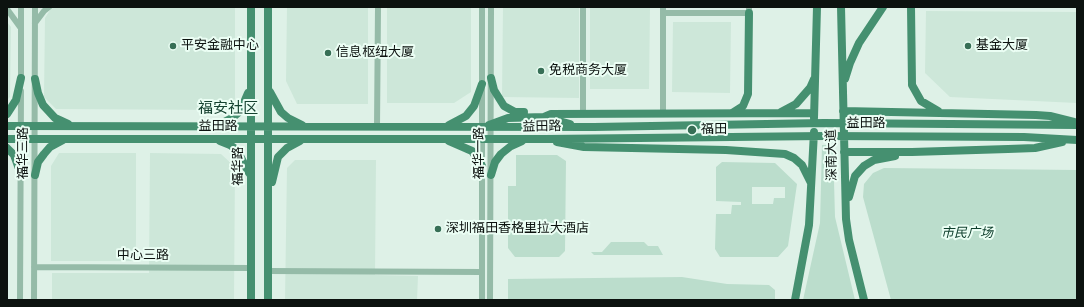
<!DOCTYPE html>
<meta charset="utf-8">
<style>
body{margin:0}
#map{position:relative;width:1084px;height:307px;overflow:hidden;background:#def1e7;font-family:"Times New Roman",serif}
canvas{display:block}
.frame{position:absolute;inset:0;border:8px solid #0c120f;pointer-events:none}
</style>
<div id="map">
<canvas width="1084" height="307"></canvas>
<div class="frame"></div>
</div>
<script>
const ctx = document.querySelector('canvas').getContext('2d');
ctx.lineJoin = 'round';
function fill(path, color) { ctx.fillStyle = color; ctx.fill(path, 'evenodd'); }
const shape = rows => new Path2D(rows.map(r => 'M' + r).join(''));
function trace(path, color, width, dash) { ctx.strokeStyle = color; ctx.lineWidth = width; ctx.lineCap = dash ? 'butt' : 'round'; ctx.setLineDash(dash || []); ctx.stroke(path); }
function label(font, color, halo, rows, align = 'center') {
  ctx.font = font + ' "Times New Roman","Noto Sans SC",serif'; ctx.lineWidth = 4; ctx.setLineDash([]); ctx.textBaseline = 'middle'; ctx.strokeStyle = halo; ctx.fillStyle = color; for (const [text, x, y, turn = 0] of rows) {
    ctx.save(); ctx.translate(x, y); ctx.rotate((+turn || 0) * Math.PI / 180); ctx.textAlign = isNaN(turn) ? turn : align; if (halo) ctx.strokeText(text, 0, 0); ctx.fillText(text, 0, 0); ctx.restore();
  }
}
fill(shape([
 [52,7,235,7,235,99,225,110,56,109,44,97,45,18],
 [287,7,368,7,368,104,297,104,286,81],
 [387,7,471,7,471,92,454,103,387,103],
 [503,7,579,7,579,98,502,97],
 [590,7,650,7,649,89,590,89],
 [926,11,1077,12,1077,103,950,97,925,73],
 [7,22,11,27,10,97,7,100],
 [673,22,731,22,730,93,672,92],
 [59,153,136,153,136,261,51,261,51,166],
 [150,153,221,154,235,167,234,300,52,300,52,273,149,273],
 [295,160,376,160,375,275,418,276,417,300,285,300,287,168]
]), '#cde7d9');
fill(shape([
 [822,145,833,145,835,217,855,300,803,300,820,223],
 [516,155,557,155,566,161,565,251,559,257,515,257,508,248,508,186,516,186],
 [722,162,775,163,797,184,788,246,778,257,720,257,715,249,716,214,731,214,732,205,741,205,741,202,716,201,716,167],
 [752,187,785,187,785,198,774,198,773,204,752,204],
 [884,168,1077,170,1077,300,891,300,863,197,864,184,873,173],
 [611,242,644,242,648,246,658,246,663,255,594,255,591,252,602,252],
 [682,277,727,284,769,285,775,290,775,300,508,300,508,279]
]), '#bdc');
trace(shape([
 [482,7,482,300],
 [7,9,20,27],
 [663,13,749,13,749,7],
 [35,23,44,11,49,7],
 [21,81,21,7],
 [583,114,583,7],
 [663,114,663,7],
 [377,127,378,7],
 [34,267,251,268],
 [268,271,482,272],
 [20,300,21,91],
 [34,300,35,7],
 [490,300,491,7]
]), '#95bba8', 6);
trace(shape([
 [251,7,251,300],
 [841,7,846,219,849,240,864,300],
 [911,7,912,85,921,101,938,111],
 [491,78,494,90,504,106,515,112,524,112],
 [35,79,38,93,43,105,55,118,68,124],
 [845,79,850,63,859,43,883,7],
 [270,92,281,112,288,118,302,125],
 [843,111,1036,115,1050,116,1074,122],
 [781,112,796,104,810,88,814,79],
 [732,113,743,106,748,94,749,13],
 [7,114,16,100,21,78],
 [545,117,570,124],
 [814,118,817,7],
 [218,125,232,118,238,113,242,107,248,93],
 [449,125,466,116,474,106,482,84],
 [489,125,508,118,544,117,551,114,814,113],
 [7,126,594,127,824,123,1077,125],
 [7,139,546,139,824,136,1024,137,1077,140],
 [220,141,230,145,237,150,249,173],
 [449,141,472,151,482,166],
 [557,142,584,147,726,150,785,154,794,158,802,165,811,183],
 [7,148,14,155,21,174],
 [844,152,912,152,1008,149,1035,148,1062,142],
 [35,175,38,162,44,154,50,147,63,140],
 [491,175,495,162,501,154,511,146,522,141],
 [272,182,278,157,287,148,300,141],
 [849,197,855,176,864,166,874,160,895,156],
 [268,300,268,7],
 [795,300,809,225,814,132]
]), '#459070', 8);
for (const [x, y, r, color] of [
 [173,46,4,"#376f56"],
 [968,46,4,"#376f56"],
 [328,53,4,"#376f56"],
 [541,71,4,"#376f56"],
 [692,130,5,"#376f56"],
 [438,229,4,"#376f56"]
]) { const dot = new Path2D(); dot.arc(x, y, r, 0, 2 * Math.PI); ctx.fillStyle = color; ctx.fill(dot); trace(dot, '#ebfef4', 1.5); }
label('13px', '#0c120f', '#ebfef4', [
 ["平安金融中心",181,46],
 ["基金大厦",976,46],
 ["信息枢纽大厦",336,53],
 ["免税商务大厦",549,71],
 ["福田",701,130],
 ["深圳福田香格里拉大酒店",446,229]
], 'left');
label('13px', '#0c120f', '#ebfef4', [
 ["益田路",866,124],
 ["益田路",218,127],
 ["益田路",542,127,-1],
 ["福华三路",24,153,-90],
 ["福华一路",480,153,-90],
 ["深南大道",832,155,-91],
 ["福华路",239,166,-90],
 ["中心三路",143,256]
]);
label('italic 13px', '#0d3e2b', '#ebfef4', [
 ["市民广场",967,234]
]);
label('15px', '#154230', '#ebfef4', [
 ["福安社区",228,109]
]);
</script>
